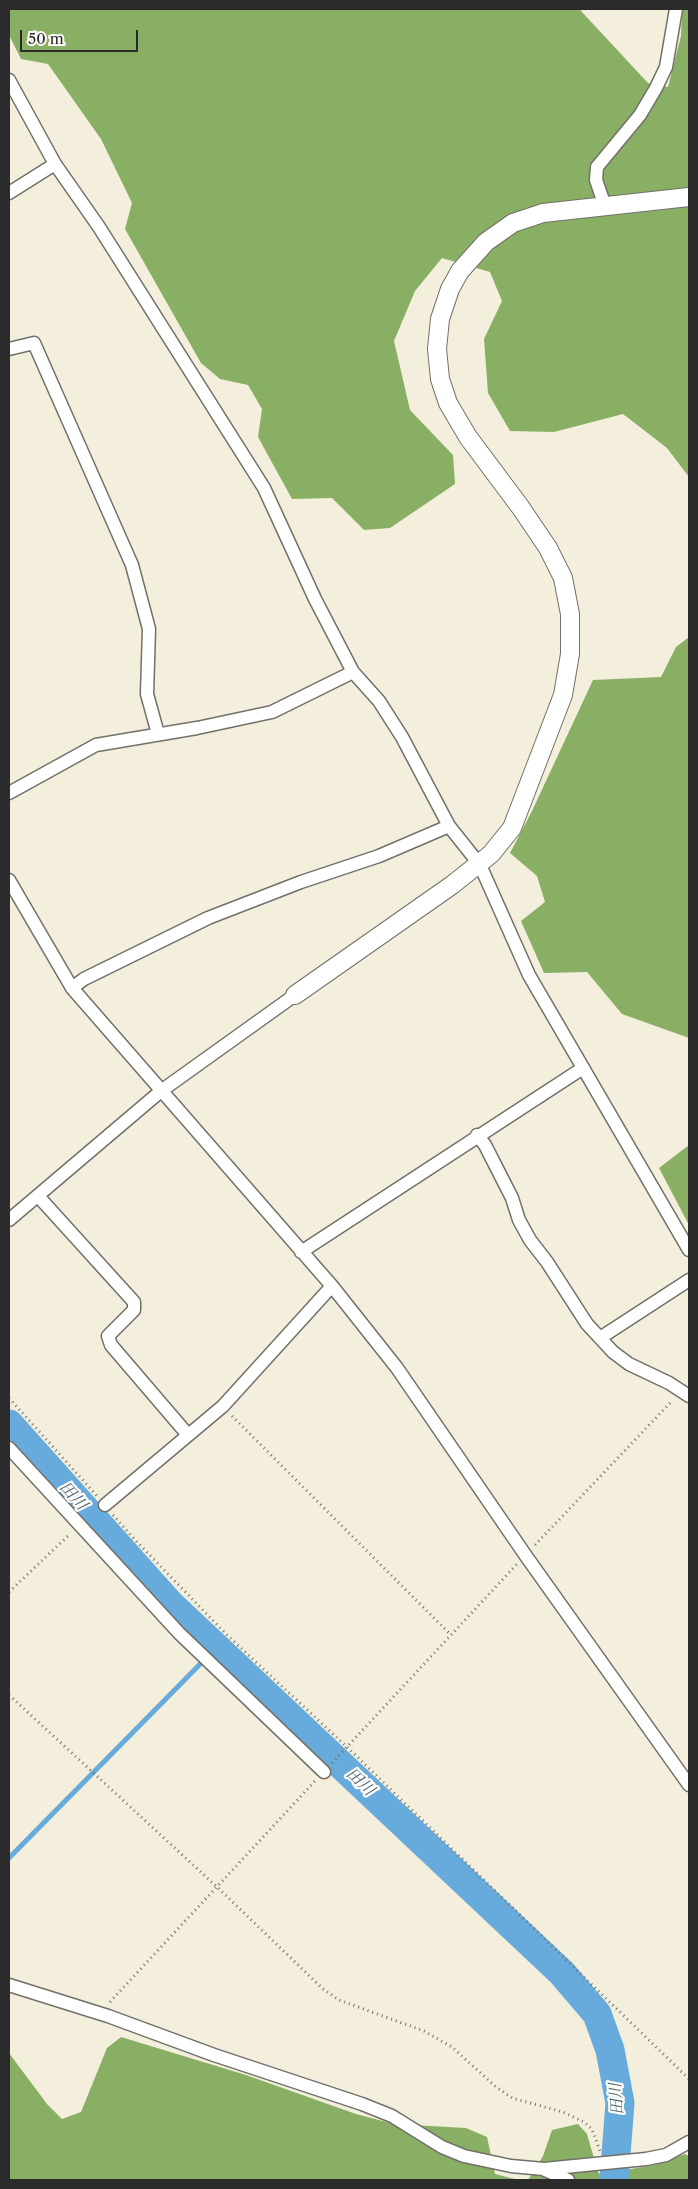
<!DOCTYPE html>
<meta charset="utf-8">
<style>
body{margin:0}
#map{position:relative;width:698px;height:2189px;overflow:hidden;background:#f4efdc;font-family:"Libre Caslon Text",serif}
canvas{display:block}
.frame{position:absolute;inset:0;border:10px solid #2b2b2b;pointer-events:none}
.scale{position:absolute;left:20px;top:30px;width:118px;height:22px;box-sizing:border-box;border:2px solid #2b2b2b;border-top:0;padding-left:6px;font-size:15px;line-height:18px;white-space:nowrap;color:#2b2b2b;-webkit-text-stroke:4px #fdfcf7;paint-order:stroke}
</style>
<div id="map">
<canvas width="698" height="2189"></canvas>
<div class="frame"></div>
<div class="scale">50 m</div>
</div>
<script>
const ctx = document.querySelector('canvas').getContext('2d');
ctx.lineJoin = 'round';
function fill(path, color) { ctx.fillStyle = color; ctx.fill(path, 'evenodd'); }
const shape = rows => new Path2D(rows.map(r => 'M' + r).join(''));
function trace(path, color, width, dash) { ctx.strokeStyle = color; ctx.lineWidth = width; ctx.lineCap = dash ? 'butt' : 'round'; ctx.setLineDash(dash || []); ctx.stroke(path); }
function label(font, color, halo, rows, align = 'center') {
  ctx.font = font + ' "Libre Caslon Text","Noto Serif JP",serif'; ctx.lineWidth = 4.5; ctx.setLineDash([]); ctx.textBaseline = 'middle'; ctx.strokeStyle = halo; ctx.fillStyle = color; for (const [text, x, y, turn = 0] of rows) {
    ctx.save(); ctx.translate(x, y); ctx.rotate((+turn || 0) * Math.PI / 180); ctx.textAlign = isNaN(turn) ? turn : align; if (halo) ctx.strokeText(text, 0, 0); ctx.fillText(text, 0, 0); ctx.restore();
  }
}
fill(shape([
 [9,9,582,9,581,11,648,83,668,87,681,36,682,9,689,9,689,477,667,448,623,414,554,432,510,431,488,393,484,339,502,301,490,272,442,258,415,291,394,341,410,410,453,455,455,484,390,528,364,530,332,498,292,499,258,437,262,409,248,385,220,379,201,363,125,229,132,203,101,139,48,64,21,59,9,35],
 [689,637,689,1038,622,1014,587,972,544,973,521,921,545,902,537,876,510,853,532,811,593,680,661,677,676,647],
 [689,1145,689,1225,659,1168],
 [121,2037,246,2075,356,2114,394,2124,466,2128,487,2137,495,2174,519,2180,9,2180,9,2053,47,2104,62,2119,81,2112,107,2048],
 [578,2124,587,2134,598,2172,605,2180,528,2180,543,2156,552,2130],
 [685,2154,689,2156,689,2180,613,2180,620,2178,625,2170,654,2165]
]), '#89af64');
trace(shape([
 [9,1858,216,1648]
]), '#67aadc', 5);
trace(shape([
 [9,1424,169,1603,562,1973,597,2014,610,2050,620,2103,614,2180]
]), '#67aadc', 29);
const street = shape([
 [9,80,55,164,99,227,264,488,315,599,353,672,379,701,402,737,449,826,480,865,529,975,689,1250],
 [9,193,55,164],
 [605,206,596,180,597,167,640,115,656,88,666,67,676,9],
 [9,349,34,343,132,565,149,629,147,694,158,734],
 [9,793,96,745,197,728,272,712,353,672],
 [9,880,72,988,332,1286,397,1368,526,1556,689,1785],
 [72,988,84,979,208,918,301,882,379,856,449,826],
 [477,1135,485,1145,512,1198,519,1220,530,1240,547,1262,587,1324,613,1352,629,1364,669,1383,689,1396],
 [38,1196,134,1302,134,1310,108,1336,111,1345,188,1435],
 [9,1220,161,1091,295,995],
 [301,1252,583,1068],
 [600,1338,689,1280],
 [9,1448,179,1633,324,1772],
 [105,1505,223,1406,332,1286],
 [9,1985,108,2016,214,2055,362,2104,392,2116,442,2147,464,2156,511,2166,544,2169,646,2159,666,2155,689,2142],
 [545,2170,568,2180]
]);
const secondary = shape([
 [295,995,452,885,491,854,512,828,563,695,570,654,570,614,563,578,548,548,521,508,468,437,448,403,440,379,437,349,440,319,450,289,460,271,486,242,513,223,543,213,689,197]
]);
trace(street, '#717069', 15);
trace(secondary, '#717069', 20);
trace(shape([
 [9,1398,98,1497],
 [232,1416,451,1635],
 [113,1515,137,1542,227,1635,348,1748,689,2079],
 [535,1545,672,1401],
 [9,1592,70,1534],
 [9,1695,216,1886,323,1989,339,2000,424,2031,452,2047,495,2086,512,2098,563,2112,584,2122,592,2129,600,2151],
 [332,1763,517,1564],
 [110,2002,316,1780]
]), '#717069', 3, [1, 4]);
trace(street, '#fff', 12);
trace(secondary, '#fff', 18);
label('italic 16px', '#435e72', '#fdfcf7', [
 ["田川",73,1496,48],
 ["田川",360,1782,43],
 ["田川",617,2099,-94]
]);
</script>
